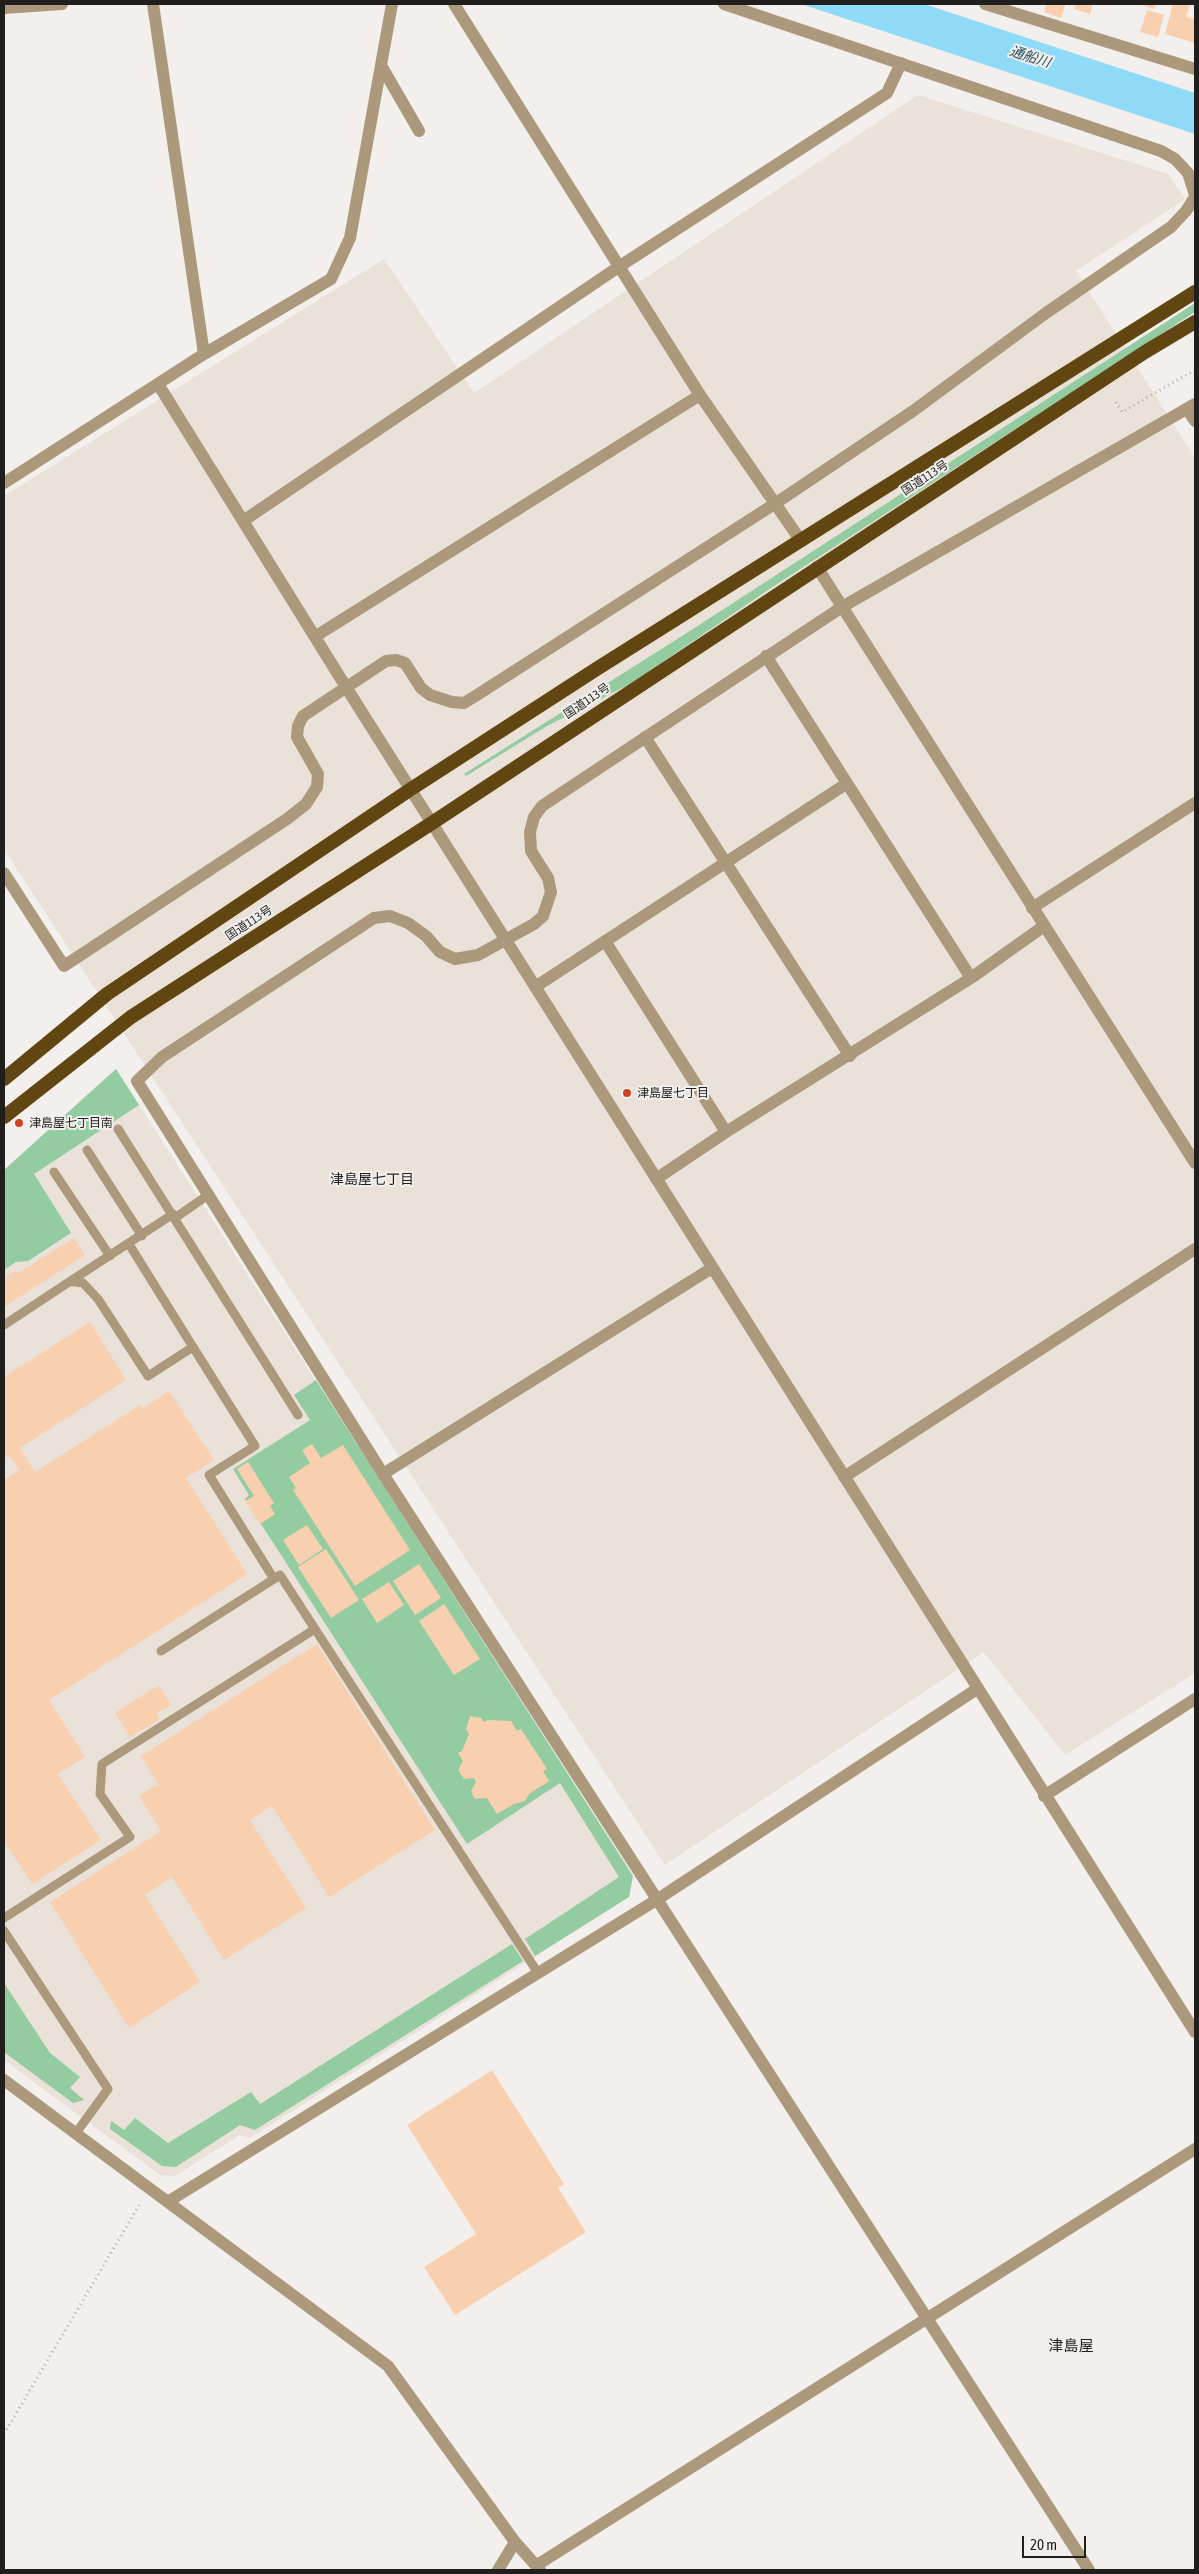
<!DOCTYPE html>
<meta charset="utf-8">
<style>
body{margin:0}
#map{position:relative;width:1199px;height:2574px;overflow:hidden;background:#f2efed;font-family:"Asap Condensed",sans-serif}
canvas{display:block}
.frame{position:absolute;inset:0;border:5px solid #201f1e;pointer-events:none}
.scale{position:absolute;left:1022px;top:2536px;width:64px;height:22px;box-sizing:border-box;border:2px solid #201f1e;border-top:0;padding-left:6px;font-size:15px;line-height:18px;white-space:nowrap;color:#201f1e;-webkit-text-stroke:4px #f2efed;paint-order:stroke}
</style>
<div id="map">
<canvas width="1199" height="2574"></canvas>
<div class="frame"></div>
<div class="scale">20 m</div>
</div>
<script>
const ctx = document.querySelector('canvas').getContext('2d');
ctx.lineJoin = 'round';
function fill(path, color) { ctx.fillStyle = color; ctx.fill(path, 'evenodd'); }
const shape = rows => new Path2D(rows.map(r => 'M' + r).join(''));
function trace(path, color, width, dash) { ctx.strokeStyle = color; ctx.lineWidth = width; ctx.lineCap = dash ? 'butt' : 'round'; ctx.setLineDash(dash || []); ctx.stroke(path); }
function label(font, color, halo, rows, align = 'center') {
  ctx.font = font + ' "Asap Condensed","Noto Sans JP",sans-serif'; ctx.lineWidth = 4; ctx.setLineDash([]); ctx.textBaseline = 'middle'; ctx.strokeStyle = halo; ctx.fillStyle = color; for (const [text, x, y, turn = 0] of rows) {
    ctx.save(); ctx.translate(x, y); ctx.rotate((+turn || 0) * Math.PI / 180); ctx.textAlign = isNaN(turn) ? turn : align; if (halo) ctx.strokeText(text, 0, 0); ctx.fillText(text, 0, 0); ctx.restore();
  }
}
fill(shape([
 [918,95,1168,174,1185,199,1076,271,1195,458,1195,1673,1065,1755,984,1652,665,1865,4,849,4,496,384,259,474,393],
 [116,1069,633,1876,629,1897,250,2138,240,2135,175,2176,160,2175,4,2060,4,1170]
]), '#eae1d9');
fill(shape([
 [1195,303,1195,312,768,590,630,684,547,726,466,776,464,774,693,629],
 [116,1069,139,1105,34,1174,71,1233,28,1261,16,1262,4,1270,4,1170],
 [316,1380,633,1876,629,1897,535,1956,525,1939,619,1877,560,1783,467,1844,245,1499,249,1495,233,1469,310,1420,294,1395],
 [512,1944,523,1961,255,2130,240,2125,176,2167,162,2166,110,2129,111,2121,124,2130,135,2118,168,2143,251,2092,260,2104],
 [4,1983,50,2053,80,2077,70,2088,84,2100,73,2103,4,2052]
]), '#94cca1');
fill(shape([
 [801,4,924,4,1195,93,1195,134]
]), '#8fdaf6');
fill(shape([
 [1046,4,1066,4,1061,18,1044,12],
 [1076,4,1093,4,1090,14,1074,9],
 [1139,4,1156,4,1154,9],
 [1173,4,1190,4,1186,17,1195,19,1195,43,1165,34],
 [1147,10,1164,15,1158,37,1140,32],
 [74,1238,85,1255,4,1307,4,1278,15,1271,16,1273,28,1267],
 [90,1322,126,1380,20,1448,35,1472,140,1405,142,1409,169,1391,214,1460,186,1478,247,1574,49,1700,85,1757,58,1774,101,1840,32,1884,4,1841,4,1480,19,1470,9,1455,4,1458,4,1377],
 [312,1444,321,1458,343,1445,410,1550,355,1586,293,1490,296,1488,289,1477,310,1463,302,1450],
 [248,1462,274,1503,270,1506,275,1514,260,1524,245,1501,254,1496,237,1469],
 [307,1525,323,1549,299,1565,283,1540],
 [326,1549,359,1600,331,1618,298,1567],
 [419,1564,441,1598,415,1615,393,1581],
 [389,1582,404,1605,377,1623,362,1599],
 [444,1604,480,1659,454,1675,419,1621],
 [317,1644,435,1830,329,1897,272,1806,250,1820,306,1908,224,1960,172,1877,145,1895,200,1982,129,2028,50,1902,161,1831,139,1796,158,1784,141,1756],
 [159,1685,171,1705,157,1713,160,1719,130,1737,115,1713],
 [470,1716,481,1718,484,1722,488,1720,511,1721,517,1731,521,1729,547,1769,543,1771,549,1781,529,1794,525,1801,514,1804,497,1814,487,1798,475,1799,471,1791,476,1782,474,1778,464,1779,458,1770,463,1761,458,1753,462,1751,469,1734,466,1729],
 [492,2070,564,2184,558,2188,586,2232,455,2315,424,2267,476,2234,407,2125]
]), '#f8d0af');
trace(shape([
 [1116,402,1122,412,1195,370],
 [451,1814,473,1800,490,1808],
 [4,2434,141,2202]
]), '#b2afae', 3, [1, 4]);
trace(shape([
 [118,1129,298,1415],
 [87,1150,142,1236],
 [54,1172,110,1256],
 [175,1218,208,1195],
 [129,1244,193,1347],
 [69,1282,173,1214],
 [4,1325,69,1282,76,1282,83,1283,98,1299,148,1376,193,1347,255,1446,209,1475,274,1579,280,1575,538,1973],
 [161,1651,274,1579],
 [4,1918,130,1837,100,1794,102,1764,315,1629],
 [4,1931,108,2089,76,2133]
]), '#ac997b', 9);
trace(shape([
 [153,4,204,354],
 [454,4,700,395,801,541],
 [724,4,1161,151,1175,159,1188,173,1195,195],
 [985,4,1195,69],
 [4,8,62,4],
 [382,67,419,131],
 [158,384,346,687,1195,2032],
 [1187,409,1195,421],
 [4,483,204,354,331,279,350,238,392,4],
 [243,521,620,266,887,93,901,63],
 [817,567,1195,1163],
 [316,636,700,395],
 [766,656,971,978],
 [645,737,850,1056],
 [4,873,64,966,287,819,306,804,317,787,318,774,297,737,298,726,303,716,386,661,396,660,405,663,421,688,430,695,452,702,464,703,477,695,776,503,913,411,1046,313,1171,227,1186,211,1195,197],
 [1032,908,1195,803],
 [605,941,726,1132],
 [535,987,846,784],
 [656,1179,726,1132,971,978,1044,926],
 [383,1474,712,1268],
 [844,1477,1195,1249],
 [1044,1796,1195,1699],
 [169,2201,658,1899,977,1689],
 [537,2565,1195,2149],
 [498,2570,515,2542],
 [1089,2570,383,1474,137,1081,162,1057,374,918,390,916,408,923,426,936,440,952,455,959,478,955,534,924,543,916,551,892,548,878,531,851,530,832,534,817,542,806,842,607,1195,404]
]), '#ac997b', 12);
trace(shape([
 [4,2080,388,2366,515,2542,540,2570]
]), '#ac997b', 12);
trace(shape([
 [4,1079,107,994,411,789,598,668,1195,292],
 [4,1117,131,1017,432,823,1145,352,1195,322]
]), '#624611', 14);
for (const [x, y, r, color] of [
 [627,1093,5,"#cc4225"],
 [19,1123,5,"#cc4225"]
]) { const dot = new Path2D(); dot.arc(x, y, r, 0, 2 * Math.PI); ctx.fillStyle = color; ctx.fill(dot); trace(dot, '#f2efed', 2); }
label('12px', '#201f1e', '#f2efed', [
 ["国道113号",925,478,-33],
 ["国道113号",587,701,-34],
 ["国道113号",249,923,-33]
]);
label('12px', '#201f1e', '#f2efed', [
 ["津島屋七丁目",637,1093],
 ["津島屋七丁目南",29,1123]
], 'left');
label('italic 14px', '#275261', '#f2efed', [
 ["通船川",1030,57,18]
]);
label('14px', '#201f1e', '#f2efed', [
 ["津島屋七丁目",372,1180]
]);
label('15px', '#201f1e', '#f2efed', [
 ["津島屋",1071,2346]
]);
</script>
